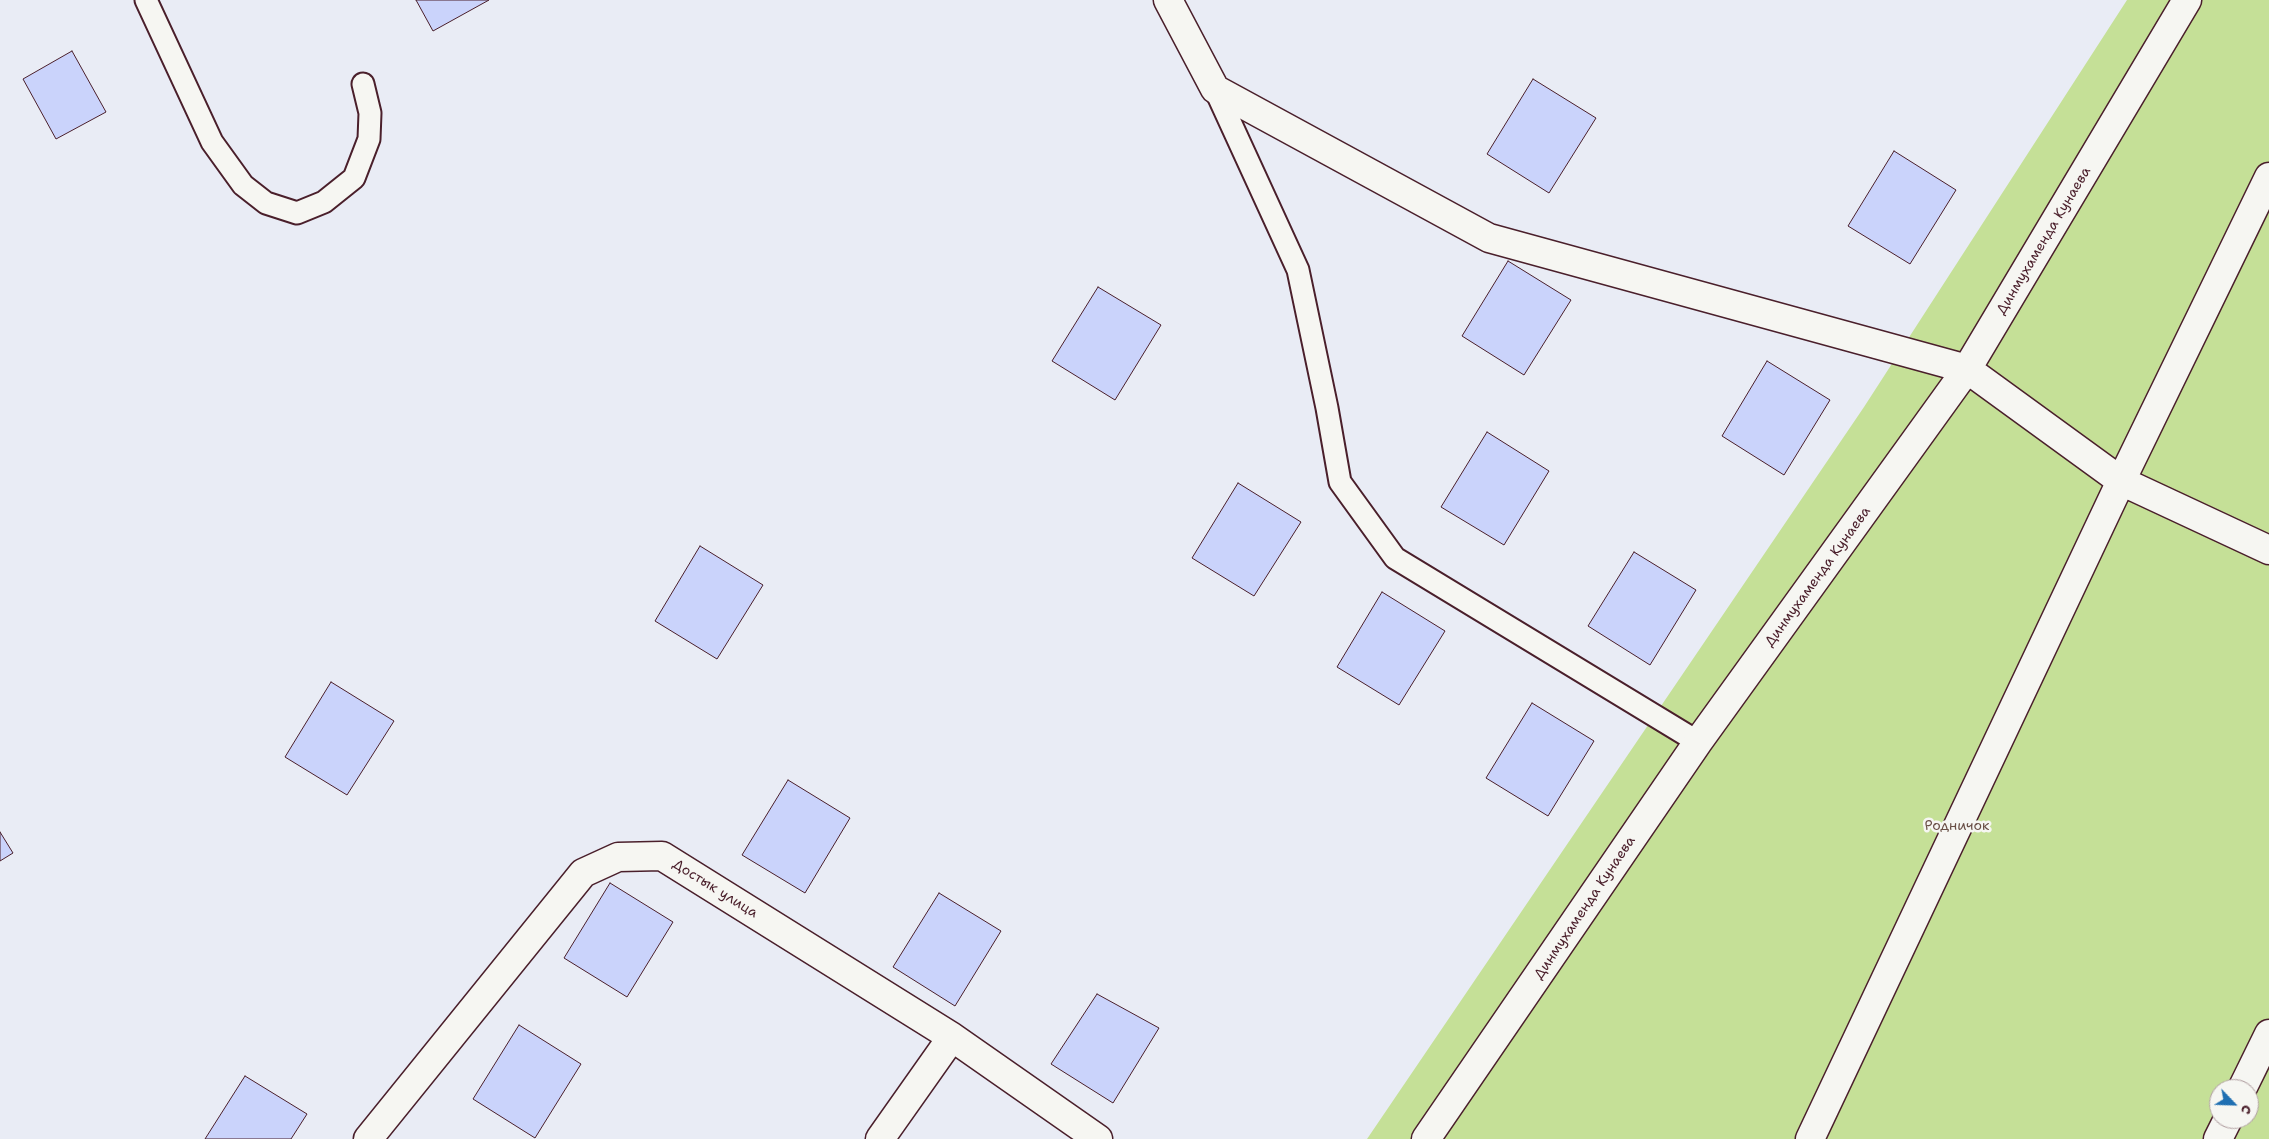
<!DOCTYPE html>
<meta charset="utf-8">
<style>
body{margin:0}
#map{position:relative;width:2269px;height:1139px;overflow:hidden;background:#e9ecf5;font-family:"Shantell Sans",sans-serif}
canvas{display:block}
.north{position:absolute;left:2209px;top:1079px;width:50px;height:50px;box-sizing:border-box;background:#f6f6f2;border:1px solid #b1a0a2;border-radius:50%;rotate:114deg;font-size:14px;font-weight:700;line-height:20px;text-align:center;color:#4a1f2b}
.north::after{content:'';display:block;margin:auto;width:18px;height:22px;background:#1f6fb2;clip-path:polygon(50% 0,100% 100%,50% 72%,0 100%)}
</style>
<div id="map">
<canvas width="2269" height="1139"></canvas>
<div class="north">С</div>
</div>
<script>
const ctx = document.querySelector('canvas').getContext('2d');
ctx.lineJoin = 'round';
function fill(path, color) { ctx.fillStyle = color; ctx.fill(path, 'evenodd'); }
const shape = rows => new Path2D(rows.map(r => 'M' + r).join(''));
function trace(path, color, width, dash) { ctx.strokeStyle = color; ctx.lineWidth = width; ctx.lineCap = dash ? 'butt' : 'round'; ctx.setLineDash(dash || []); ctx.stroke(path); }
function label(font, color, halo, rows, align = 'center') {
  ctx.font = font + ' "Shantell Sans",sans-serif'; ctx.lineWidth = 5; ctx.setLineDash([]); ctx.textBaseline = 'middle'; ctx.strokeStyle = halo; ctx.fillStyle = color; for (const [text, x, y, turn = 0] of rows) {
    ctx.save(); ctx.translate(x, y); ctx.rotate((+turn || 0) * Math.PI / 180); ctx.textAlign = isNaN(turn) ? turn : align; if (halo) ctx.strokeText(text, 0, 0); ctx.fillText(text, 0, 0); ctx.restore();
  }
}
fill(shape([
 [2127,0,2269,0,2269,1139,1367,1139,1864,407],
 [2219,1089,2249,1089,2249,1119,2219,1119]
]), '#c5e097');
const building = shape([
 [416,0,489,0,433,31,416,0],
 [72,51,106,112,56,139,23,79,72,51],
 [1533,79,1596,118,1549,193,1487,154,1533,79],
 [1894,151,1956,190,1910,264,1848,226,1894,151],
 [1508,261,1571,300,1524,375,1462,336,1508,261],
 [1098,287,1161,325,1115,400,1052,361,1098,287],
 [1767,361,1830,400,1784,475,1722,436,1767,361],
 [1487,432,1549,471,1504,545,1441,507,1487,432],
 [1238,483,1301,522,1254,596,1192,558,1238,483],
 [700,546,763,585,717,659,655,621,700,546],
 [1634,552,1696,590,1650,665,1588,626,1634,552],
 [1382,592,1445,631,1399,705,1337,667,1382,592],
 [331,682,394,721,347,795,285,757,331,682],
 [1532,703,1594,741,1548,816,1486,778,1532,703],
 [788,780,850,818,805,893,742,855,788,780],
 [0,832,13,853,0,861,0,832],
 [610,883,673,922,627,997,564,958,610,883],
 [939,893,1001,931,955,1006,893,967,939,893],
 [1097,994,1159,1028,1113,1103,1051,1064,1097,994],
 [519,1025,581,1064,535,1138,473,1099,519,1025],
 [245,1076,307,1114,291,1139,205,1139,245,1076]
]);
fill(building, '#cad3fb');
trace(building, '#4a1f2b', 1);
const service = shape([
 [146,0,212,142,243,185,266,203,297,213,324,202,354,178,369,139,370,113,363,84],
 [1215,89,1298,270,1327,408,1340,482,1395,558,1698,742]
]);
const minor = shape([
 [1168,0,1215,89,1489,238,1967,369,2121,481,2269,550],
 [2242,1089,2269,1034],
 [368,1139,583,873,618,857,662,856,952,1037,1098,1139],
 [880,1139,952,1037],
 [1426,1139,1698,742,1967,369,2187,0],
 [1810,1139,2121,481,2269,177],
 [2218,1139,2228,1119]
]);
trace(service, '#4a1f2b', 25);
trace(minor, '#4a1f2b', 31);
trace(service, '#f6f6f2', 21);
trace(minor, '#f6f6f2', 28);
label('14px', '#4a1f2b', '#f6f6f2', [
 ["Динмухаменда Кунаева",2044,241,-59],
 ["Динмухаменда Кунаева",1818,577,-54],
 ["Достык улица",715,889,32],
 ["Динмухаменда Кунаева",1585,908,-56]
]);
label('14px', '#694f46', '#f6f6f2', [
 ["Родничок",1957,826]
]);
</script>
